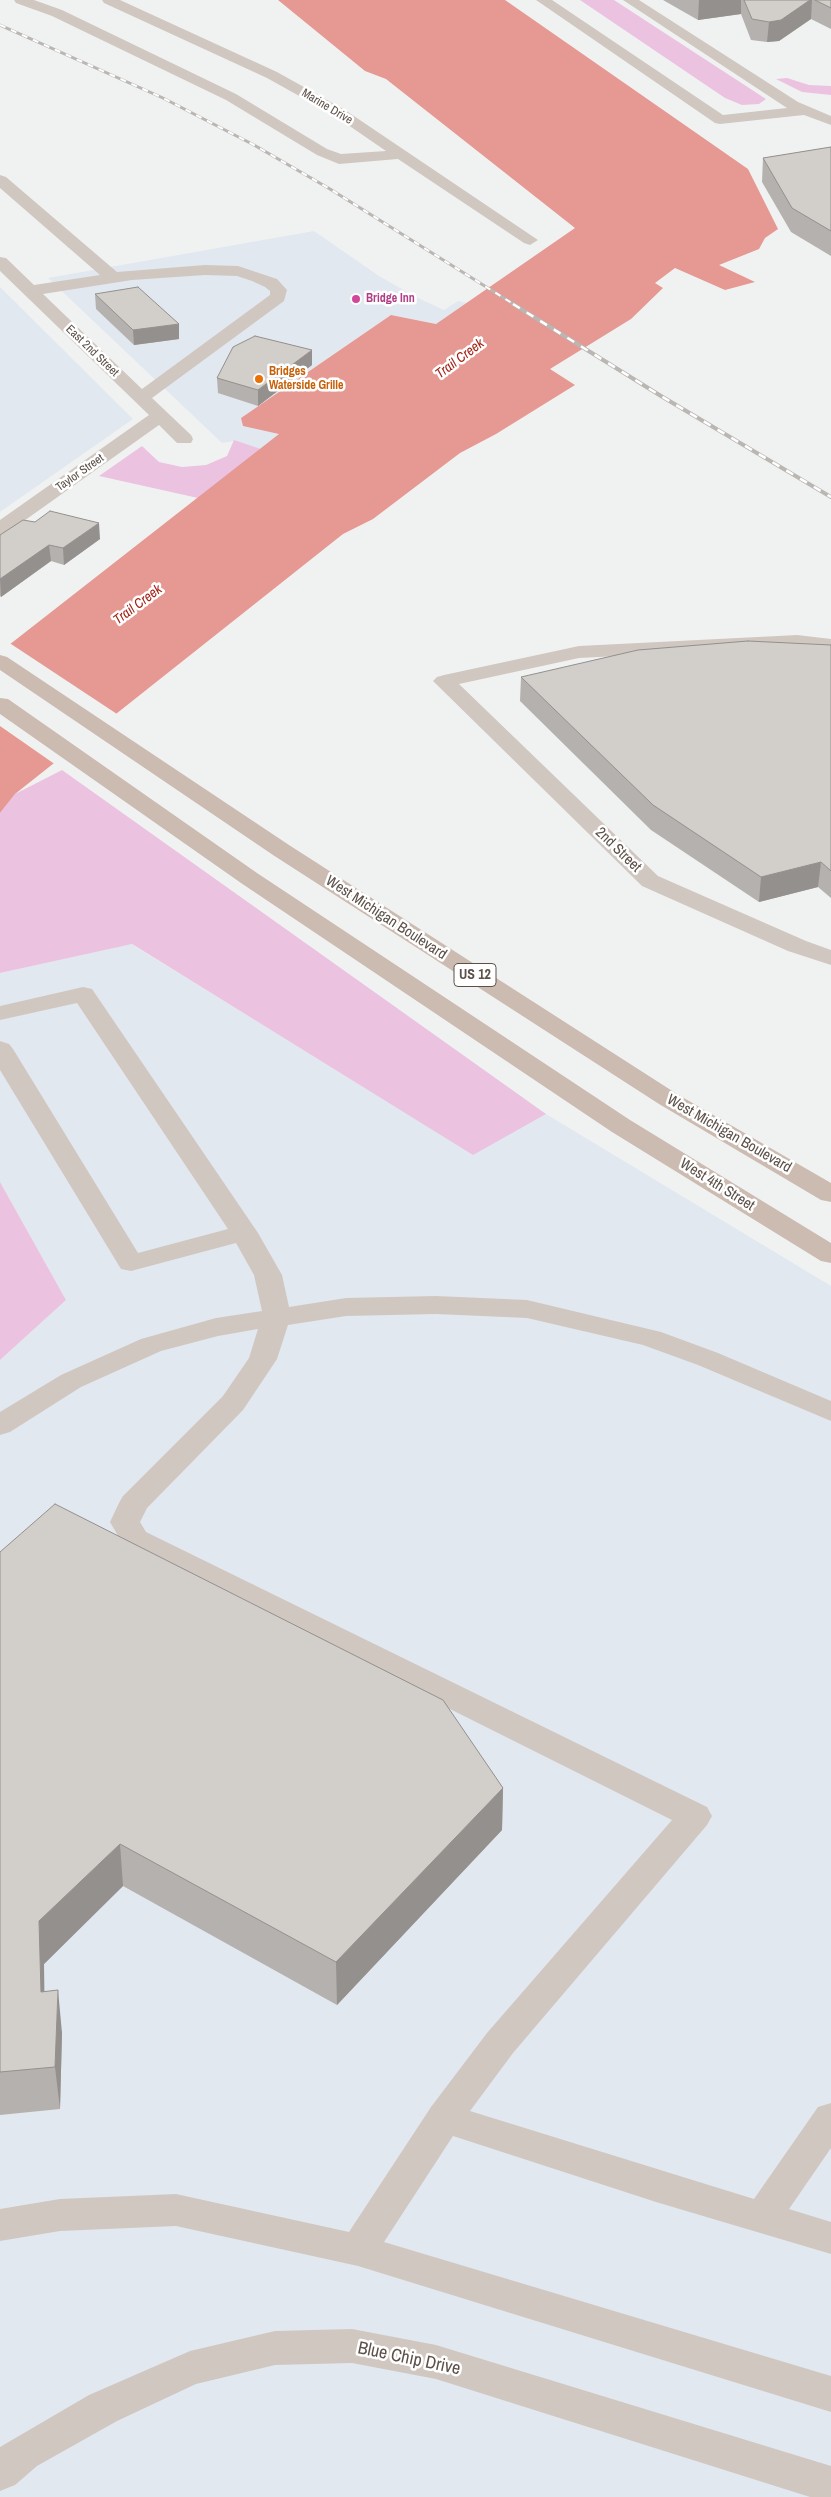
<!DOCTYPE html>
<style>
body{margin:0}
canvas{display:block;background:#f0f2f2}
</style>
<canvas width="831" height="2497"></canvas>
<script>
const ctx = document.querySelector('canvas').getContext('2d');
ctx.lineJoin = 'round';
function fill(path, color) { ctx.fillStyle = color; ctx.fill(path, 'evenodd'); }
const shape = rows => new Path2D(rows.map(r => 'M' + r).join(''));
function trace(path, color, width, dash) { ctx.strokeStyle = color; ctx.lineWidth = width; ctx.lineCap = dash ? 'butt' : 'round'; ctx.setLineDash(dash || []); ctx.stroke(path); }
function label(font, color, halo, rows, align = 'center') {
  ctx.font = font + ' "Archivo Narrow",sans-serif'; ctx.lineWidth = 5; ctx.setLineDash([]); ctx.textBaseline = 'middle'; ctx.strokeStyle = halo; ctx.fillStyle = color; for (const [text, x, y, turn = 0] of rows) {
    ctx.save(); ctx.translate(x, y); ctx.rotate((+turn || 0) * Math.PI / 180); ctx.textAlign = isNaN(turn) ? turn : align; if (halo) ctx.strokeText(text, 0, 0); ctx.fillText(text, 0, 0); ctx.restore();
  }
}
fill(shape([
 [314,231,379,276,416,297,444,310,458,301,467,303,436,324,391,315,241,418,244,426,280,434,261,449,234,441,222,443,48,278],
 [0,287,133,419,0,512],
 [131,944,473,1154,546,1114,831,1286,831,2497,0,2497,0,1360,66,1300,0,1182,0,973]
]), '#e2e8f0');
fill(shape([
 [580,0,614,0,766,99,759,104,742,105,725,98],
 [787,78,809,85,831,86,831,95,802,92,776,79],
 [234,440,261,449,198,498,99,476,142,446,159,462,182,467,206,465,227,456],
 [62,770,546,1114,473,1155,132,944,0,973,0,813,15,794],
 [0,1182,66,1300,0,1360]
]), '#ecc2e1');
fill(shape([
 [278,0,505,0,748,169,778,229,765,238,759,249,719,265,755,282,725,290,675,268,655,283,663,288,631,319,550,369,575,385,496,434,460,453,373,519,343,534,15,794,0,813,0,652,279,434,243,426,241,418,391,315,436,324,575,228,386,79,365,71]
]), '#e69892');
fill(shape([
 [8,642,120,716,56,765,0,726,0,649]
]), '#f0f2f2');
fill(shape([
 [14,0,34,0,62,10,236,94,327,149,341,154,386,151,335,116,267,78,104,3,102,0,120,0,277,72,345,110,538,240,530,245,524,243,398,159,339,164,317,155,226,100,52,16,16,3,14,0],
 [536,0,552,0,723,115,787,108,623,0,639,0,798,102,831,116,831,125,804,115,720,124,715,123,536,0],
 [0,175,6,177,117,272,205,265,238,266,277,279,287,290,284,301,152,398,191,435,193,439,191,443,177,443,159,425,7,533,0,535,0,520,149,415,0,271,0,257,6,258,34,285,100,275,0,188,0,175],
 [205,275,237,276,252,281,265,287,270,291,270,295,142,389,43,294,132,280,205,275],
 [797,635,831,639,831,651,797,647,579,658,459,684,658,876,806,941,831,950,831,965,788,951,642,886,433,681,437,677,444,675,579,646,797,635],
 [83,987,92,989,258,1233,282,1275,289,1307,346,1298,436,1296,527,1300,661,1332,718,1353,831,1401,831,1421,698,1365,643,1345,527,1318,436,1314,346,1316,288,1325,277,1359,243,1410,147,1508,140,1522,146,1532,707,1807,712,1816,707,1825,513,2053,470,2111,754,2199,818,2107,831,2103,831,2148,789,2209,831,2222,831,2254,656,2202,453,2136,384,2242,831,2376,831,2412,358,2266,176,2226,60,2231,0,2241,0,2209,60,2199,176,2194,349,2232,431,2107,487,2033,672,1820,124,1546,110,1522,119,1503,123,1496,223,1396,249,1358,258,1329,218,1336,161,1351,81,1387,10,1432,0,1435,0,1412,61,1375,141,1339,216,1318,262,1311,254,1275,236,1243,131,1271,121,1269,0,1070,0,1041,9,1044,13,1049,138,1253,228,1229,77,1003,0,1020,0,1006,83,987],
 [352,2329,436,2345,831,2466,831,2497,810,2497,436,2379,352,2363,275,2365,196,2384,117,2421,37,2466,15,2485,0,2491,0,2447,89,2395,190,2351,275,2331,352,2329]
]), '#d1c7c1');
fill(shape([
 [0,655,7,657,289,845,677,1094,831,1183,831,1202,821,1200,659,1104,273,855,0,670,0,655],
 [0,698,8,699,257,873,630,1120,831,1243,831,1263,821,1261,612,1132,241,883,0,714,0,698]
]), '#ccbbb1');
const railFar1 = shape([
 [0,25,163,98,254,145,330,189,515,305]
]);
const rail = shape([
 [513,304,661,396,831,497]
]);
trace(railFar1, '#bab6b2', 3);
trace(rail, '#bab6b2', 4);
trace(railFar1, '#fff', 2, [6]);
trace(rail, '#fff', 2.5, [8]);
fill(shape([
 [663,0,831,0,831,29,811,19,779,41,767,42,751,40,741,14,698,20],
 [831,147,831,256,791,232,762,182,763,158],
 [95,294,179,324,179,339,134,345,96,309],
 [312,365,258,406,218,393,217,378],
 [0,535,100,539,64,565,51,561,1,597,0,596],
 [831,645,831,898,818,887,759,902,651,830,520,701,521,677],
 [0,1552,503,1788,502,1830,337,2005,123,1886,44,1964,44,1992,62,2033,60,2109,0,2115]
]), '#b5b1ae');
fill(shape([
 [699,0,741,0,741,14,698,20],
 [810,0,812,0,811,19,779,41,767,42,769,22],
 [179,324,179,339,134,345,133,330],
 [312,350,312,365,258,406,258,390],
 [99,523,100,539,64,565,63,548],
 [49,545,51,561,1,597,0,579],
 [821,862,818,887,759,902,761,877],
 [503,1788,502,1830,337,2005,336,1962],
 [120,1844,123,1886,44,1964,45,2035,41,1992,39,1921],
 [58,1990,62,2033,60,2109,55,2067]
]), '#93908d');
const building = shape([
 [744,0,810,0,781,20,769,22,752,19,744,0],
 [815,0,831,0,831,8,815,0],
 [831,147,831,231,792,208,763,158,831,147],
 [138,287,179,324,133,330,95,294,138,287],
 [255,336,312,350,258,390,217,378,233,347,255,336],
 [50,511,99,523,63,548,49,545,0,579,0,535,23,520,35,522,50,511],
 [748,641,831,645,831,871,821,862,761,877,653,805,521,677,638,650,748,641],
 [55,1504,443,1700,503,1788,336,1962,120,1844,39,1921,41,1992,58,1990,55,2067,0,2072,0,1552,55,1504]
]);
fill(building, '#d2ceca');
trace(building, '#93908d', 1);
for (const [x, y, r, color] of [
 [356,299,5,"#d1479c"],
 [259,379,5,"#e8710a"]
]) { const dot = new Path2D(); dot.arc(x, y, r, 0, 2 * Math.PI); ctx.fillStyle = color; ctx.fill(dot); trace(dot, '#fff', 2); }
label('12px', '#5c5049', '#fff', [
 ["Marine Drive",327,107,31],
 ["East 2nd Street",92,351,44],
 ["Taylor Street",80,473,-35]
]);
label('bold 12px', '#b23c85', '#fff', [
 ["Bridge Inn",366,299]
], 'left');
label('bold 12px', '#c56008', '#fff', [
 ["Bridges",269,372],
 ["Waterside Grille",269,386]
], 'left');
label('italic 14px', '#a22216', '#fff', [
 ["Trail Creek",460,359,-37],
 ["Trail Creek",138,605,-37]
]);
for (const [x, y, w] of [
 [475,975,42]
]) { const box = new Path2D(); box.roundRect(x - w / 2, y - 11.5, w, 23, 4); ctx.fillStyle = '#fff'; ctx.fill(box); trace(box, '#5c5049', 1); }
label('bold 14px', '#5c5049', null, [
 ["US 12",475,975]
]);
label('15px', '#5c5049', '#fff', [
 ["2nd Street",618,850,44],
 ["West Michigan Boulevard",386,918,33],
 ["West Michigan Boulevard",729,1134,30],
 ["West 4th Street",717,1185,32]
]);
label('18px', '#5c5049', '#fff', [
 ["Blue Chip Drive",409,2359,12]
]);
</script>
